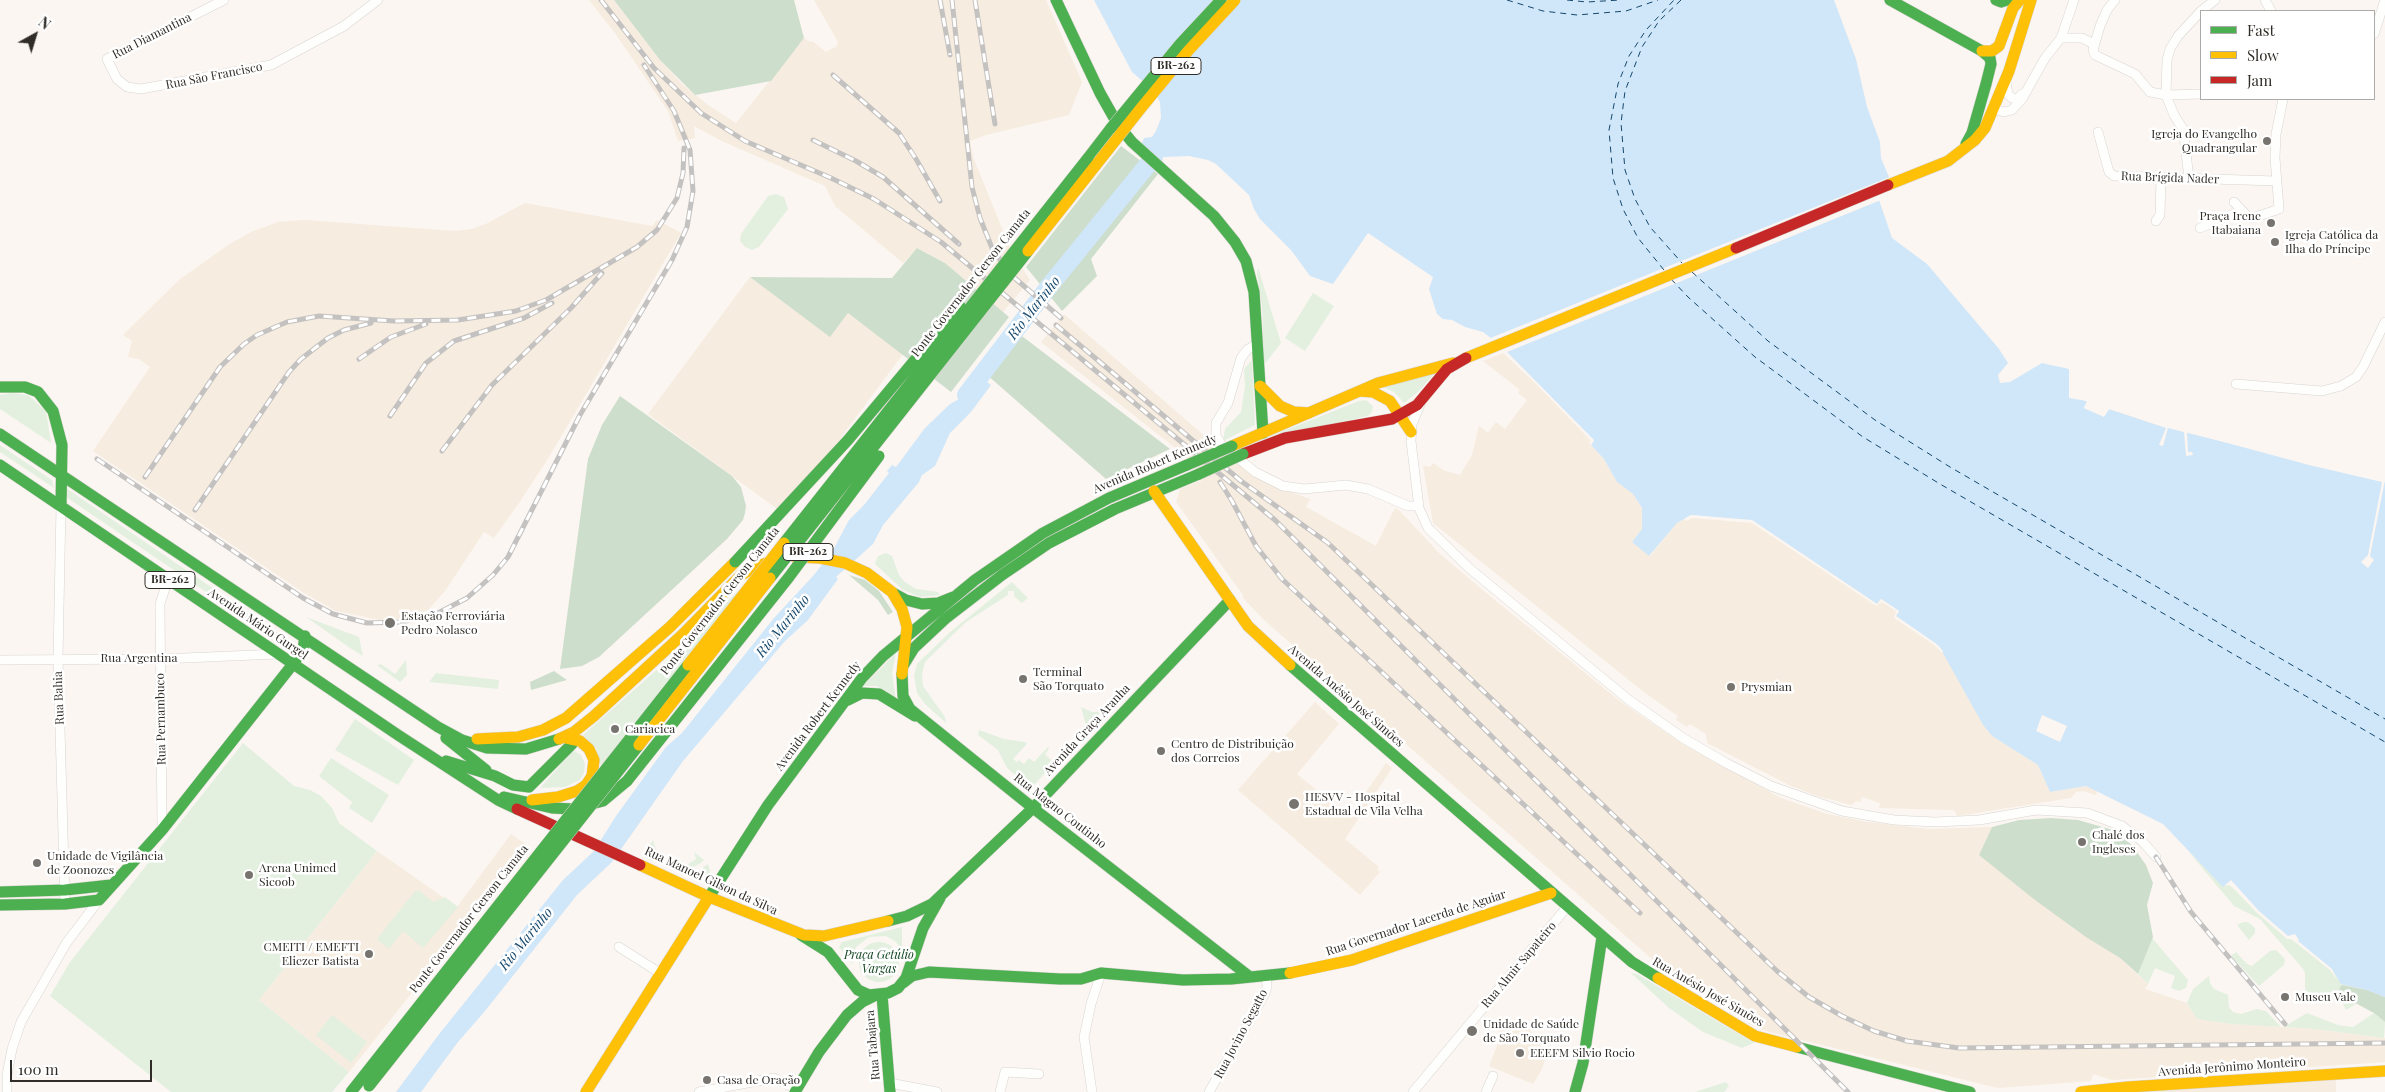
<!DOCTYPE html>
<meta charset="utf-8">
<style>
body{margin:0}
#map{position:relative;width:2385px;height:1092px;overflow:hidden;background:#fbf6f1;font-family:"Playfair Display",serif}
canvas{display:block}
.legend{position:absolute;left:2200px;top:10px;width:175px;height:90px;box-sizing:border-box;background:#fff;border:1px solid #acaba9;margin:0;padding:6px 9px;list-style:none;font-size:15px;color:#302c27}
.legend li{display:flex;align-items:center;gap:10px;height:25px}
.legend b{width:25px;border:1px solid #acaba9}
.north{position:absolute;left:10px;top:10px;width:50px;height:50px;-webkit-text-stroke:4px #fff;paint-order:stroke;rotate:39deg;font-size:14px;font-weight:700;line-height:20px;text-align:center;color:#302c27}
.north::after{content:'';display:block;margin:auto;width:18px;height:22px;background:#302c27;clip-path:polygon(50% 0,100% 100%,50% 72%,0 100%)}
.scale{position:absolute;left:10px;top:1060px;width:142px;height:22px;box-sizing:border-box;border:2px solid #302c27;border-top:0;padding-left:6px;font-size:15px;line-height:18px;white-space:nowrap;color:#302c27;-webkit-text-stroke:4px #fff;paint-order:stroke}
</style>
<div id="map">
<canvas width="2385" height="1092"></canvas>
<ul class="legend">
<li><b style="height:6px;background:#4caf50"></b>Fast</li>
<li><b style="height:6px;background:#ffc107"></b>Slow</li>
<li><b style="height:6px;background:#c62828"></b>Jam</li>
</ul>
<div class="north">N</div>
<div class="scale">100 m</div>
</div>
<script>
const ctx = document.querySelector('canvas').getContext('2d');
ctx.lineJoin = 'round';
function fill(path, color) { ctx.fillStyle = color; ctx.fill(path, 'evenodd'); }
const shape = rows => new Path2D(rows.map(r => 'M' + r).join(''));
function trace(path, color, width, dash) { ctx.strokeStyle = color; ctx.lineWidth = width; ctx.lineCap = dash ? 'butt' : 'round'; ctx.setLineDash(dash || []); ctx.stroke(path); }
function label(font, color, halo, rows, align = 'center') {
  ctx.font = font + ' "Playfair Display",serif'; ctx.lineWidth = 5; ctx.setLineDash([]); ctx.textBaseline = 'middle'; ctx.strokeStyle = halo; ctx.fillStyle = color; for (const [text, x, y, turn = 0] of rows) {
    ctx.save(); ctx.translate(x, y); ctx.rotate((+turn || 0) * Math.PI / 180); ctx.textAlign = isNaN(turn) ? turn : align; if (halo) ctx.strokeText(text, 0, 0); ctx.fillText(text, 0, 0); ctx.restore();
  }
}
fill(shape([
 [589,0,614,0,660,60,683,85,708,105,736,123,804,38,810,42,812,41,826,52,837,46,838,42,814,0,1046,0,1082,82,1069,115,986,135,970,141,973,157,1012,253,1030,280,1003,312,945,263,918,248,903,263,835,206,825,186,724,142,694,126,695,138,678,141,668,111,615,33],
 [525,203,652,226,657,220,681,233,549,457,519,503,494,538,484,532,445,591,428,610,405,619,380,620,336,611,304,593,93,451,150,367,139,359,128,357,132,341,123,335,179,280,228,245,251,232,278,222,305,220,455,231,472,229,488,223],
 [750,277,830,336,848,313,903,354,784,514,648,414],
 [1064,314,1224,453,1274,486,1310,499,1306,507,1376,546,1395,508,1400,511,1439,553,1491,597,1621,702,1684,745,1781,798,1827,814,1868,822,1929,829,1992,827,1979,855,2075,929,2120,958,2148,984,2145,989,2187,1003,2197,1019,2231,1024,2315,1029,2385,1038,2385,1062,2112,1080,2093,1074,2091,1081,1998,1088,1769,1032,1751,1025,1719,1003,1668,973,1264,620,1243,598,1243,595,1176,502,1180,489,1203,480,1188,458,1041,342],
 [1506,352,1594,440,1591,445,1604,459,1617,482,1633,494,1642,509,1642,529,1632,542,1650,556,1677,523,1691,515,1752,520,1881,599,1943,650,1983,725,1992,736,2038,765,2050,792,2086,786,2097,791,2096,795,2083,791,2076,792,2071,798,1957,816,1954,810,1879,808,1880,803,1862,797,1860,802,1856,801,1852,805,1817,796,1789,785,1707,743,1706,734,1690,724,1687,727,1676,720,1678,716,1645,693,1433,523,1423,466,1430,467,1433,463,1445,471,1460,475,1472,455,1479,426,1488,433,1496,422,1505,429,1527,400,1518,393,1520,390,1483,361],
 [1315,702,1339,724,1297,774,1349,817,1386,763,1392,768,1345,839,1379,867,1377,869,1380,872,1360,895,1238,790],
 [511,834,528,846,349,1072,259,1000,377,851,457,907],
 [1501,1021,1529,1029,1533,1035,1551,1038,1542,1069,1533,1084,1489,1066,1498,1043,1506,1035,1498,1032],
 [2336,1080,2336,1092,2152,1092,2198,1088]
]), '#f6ecdf');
fill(shape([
 [776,194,784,197,788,209,759,247,752,250,745,247,740,241,741,234,768,196],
 [1258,267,1281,343,1264,365,1262,307,1257,274],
 [1313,293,1334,306,1305,351,1285,338],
 [1252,360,1255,425,1223,441,1225,429,1241,412,1245,386,1244,369],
 [1436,372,1418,392,1404,403,1394,392,1381,386],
 [12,393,28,395,46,411,51,443,0,409,0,395],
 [1366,400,1373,406,1372,412,1368,416,1300,431,1238,449,1359,401],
 [0,445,52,480,54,488,0,452],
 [66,488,293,643,294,647,289,648,66,497],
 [886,553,892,556,899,575,905,582,916,589,938,592,940,595,920,597,903,590,875,564,878,556],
 [1012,582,1028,598,1022,603,1014,596,1014,591,1008,591,1008,595,966,622,925,662,922,674,923,686,945,717,946,723,925,704,917,693,914,676,917,664,950,632],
 [744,585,601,767,596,748,583,735,679,650],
 [306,617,359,637,363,656,350,648],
 [896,653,892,673,896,700,877,686,863,686],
 [406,660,407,675,400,682,377,665,381,664,395,674],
 [436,673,499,680,498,689,429,682],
 [1081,707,1092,712,1102,712,1087,729],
 [355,719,414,760,398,785,335,750],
 [979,730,1004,739,1025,742,1027,744,1013,759,1017,762,1019,760,1024,764,1029,758,1034,762,1048,747,1049,749,1045,754,1054,763,1034,785,1028,786,1007,768,998,750,978,735],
 [243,743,294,786,310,790,321,796,332,808,339,823,377,851,259,1000,349,1072,332,1092,171,1092,50,996,70,962],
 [573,750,581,755,585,764,584,773,580,780,565,787,540,788],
 [331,758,389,795,372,823,349,808,352,802,319,776],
 [653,840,657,852,664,856,660,860,652,861,642,856],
 [2188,851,2223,886,2229,885,2233,888,2256,912,2287,939,2291,939,2330,970,2338,981,2332,969,2340,966,2385,997,2367,990,2342,985,2339,990,2346,998,2356,1004,2346,1010,2341,1000,2335,997,2319,1000,2312,999,2305,991,2305,973,2303,969,2260,919,2234,906],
 [694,852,704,860,701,863,689,869,676,867,682,861,685,866,696,859],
 [708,864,711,875,709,882,702,882,693,877,693,874],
 [415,891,420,891,433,902,445,897,458,907,423,948,403,931,389,949,377,939],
 [2243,922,2248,922,2255,928,2255,933,2249,940,2237,925],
 [902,927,902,949,895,941,886,936,869,937,856,947,852,964,839,947,842,942],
 [2152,938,2188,980,2186,988,2179,991,2171,988,2175,976,2155,968,2148,984,2138,974],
 '859 962a20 20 0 1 1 40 0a20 20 0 1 1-40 0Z',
 [2276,950,2285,959,2284,965,2259,986,2231,956,2236,952,2247,964,2252,966,2270,951],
 [1631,973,1637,974,1754,1043,1742,1048,1703,1032,1669,1008],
 [2209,976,2210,983,2214,989,2228,995,2229,1007,2233,1012,2241,1014,2257,1009,2266,1011,2281,1027,2231,1024,2197,1019,2187,1003,2193,989],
 [2307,1013,2338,1025,2353,1027,2374,1013,2385,1022,2384,1038,2315,1029,2284,1027],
 [332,1015,367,1042,351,1063,316,1035],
 [1726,1082,1729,1086,1724,1092,1695,1092]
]), '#e3f0e0');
fill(shape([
 [614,0,794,0,804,38,771,81,695,95,660,60],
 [1121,146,1158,174,1091,259,1097,276,1062,311,1026,267],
 [917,248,945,263,1009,317,951,392,848,313,830,337,750,277,892,278],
 [1018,333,1170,449,1106,479,986,374],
 [620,396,732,476,741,487,746,506,745,513,743,520,727,539,599,657,582,666,560,669,588,459,602,425],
 [849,575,865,580,879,591,893,612,888,615,878,600],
 [554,671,567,680,531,690,530,682],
 [2051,818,2078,820,2113,830,2132,845,2146,865,2153,883,2147,905,2153,937,2138,974,2120,958,2086,937,2035,900,1979,855,1992,827,2019,820],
 [2342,985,2367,990,2385,997,2385,1022,2374,1013,2346,998,2339,989]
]), '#cedecc');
fill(shape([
 [1094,0,1834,0,1856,59,1867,107,1880,142,1881,158,1891,182,1878,197,1892,238,1927,264,1999,349,2008,363,1998,375,2000,383,2010,382,2042,363,2069,369,2069,397,2087,401,2084,408,2104,416,2109,409,2184,432,2385,482,2385,997,2367,990,2341,984,2332,969,2298,941,2299,940,2295,934,2288,936,2259,911,2231,880,2223,887,2163,824,2086,786,2050,792,2038,765,1992,736,1983,725,1939,646,1896,616,1899,611,1881,599,1877,604,1753,521,1691,515,1677,523,1649,556,1632,542,1642,529,1642,508,1633,494,1617,482,1604,459,1591,445,1594,441,1496,342,1483,332,1465,327,1452,320,1443,319,1437,314,1429,289,1433,277,1368,233,1333,284,1310,276,1291,250,1260,219,1254,209,1249,195,1216,164,1208,160,1189,156,1164,157,1157,159,1141,145,1144,138,1152,137,1156,131,1161,118,1160,102,1153,90,1132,72],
 [978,375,991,385,971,412,950,433,935,466,922,475,919,482,883,525,873,544,836,577,838,579,808,620,785,641,683,761,612,862,577,895,485,1011,458,1042,421,1092,396,1092,440,1033,563,880,594,851,616,816,666,747,682,733,774,618,813,576,832,552,849,520,864,505,889,473,887,471,892,465,896,467,925,428,950,404,963,397]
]), '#d0e6f9');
fill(shape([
 [1892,176,1893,183,1880,198,1881,200,1507,352,1594,440,1591,445,1589,443,1591,441,1537,385,1488,339],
 [2069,369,2072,370,2072,395,2088,399,2087,407,2103,413,2109,406,2184,430,2385,480,2370,556,2374,560,2368,568,2361,562,2368,555,2382,482,2309,465,2187,432,2188,452,2192,452,2193,455,2186,456,2184,432,2168,428,2163,446,2159,445,2166,428,2109,409,2104,417,2084,408,2087,401,2069,398],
 [1691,515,1752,520,1877,604,1881,599,1899,611,1896,616,1935,643,1943,651,1942,653,1934,645,1894,618,1896,611,1882,602,1876,606,1752,523,1692,518,1686,521,1684,519],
 [2042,715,2067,726,2060,742,2036,731]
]), '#fbf6f1');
trace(shape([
 [966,395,1047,289,1154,157]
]), '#d0e6f9', 18);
trace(shape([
 [1507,0,1543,11,1577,15,1626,11,1658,0],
 [1567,0,1587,2,1620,0],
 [1681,0,1659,21,1642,47,1625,91,1621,123,1625,170,1635,199,1650,227,1682,263],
 [1664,270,1638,238,1623,209,1613,178,1609,130,1618,84,1629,56,1646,30,1674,0],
 [1692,272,1768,341,1875,420,1950,467,2385,719],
 [1671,279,1688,297,1755,357,1863,437,1940,484,2385,742]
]), '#14486d', 1, [6, 5]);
const street = shape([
 [224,0,107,59,117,79,127,87,141,89,271,65,344,26,378,0],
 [2115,0,2107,10,2100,26,2093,50,2095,55,2135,74,2150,92,2166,95,2201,94],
 [2265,0,2271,11],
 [2201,11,2215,0],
 [2374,34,2385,0],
 [2061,38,2082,38,2094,44],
 [2006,82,2008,94,2012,98,2017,99,2022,94],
 [1994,109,2004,112,2012,110,2022,99,2045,58,2061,38,2074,0],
 [2098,132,2109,172,2114,176,2276,181],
 [2189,178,2183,129,2174,115,2166,95,2167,60,2170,49,2178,36,2201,11],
 [2234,202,2248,217,2253,218,2279,209,2275,158,2276,134,2283,99],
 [2156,221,2160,215,2161,178],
 [2200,228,2241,211],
 [1258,343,1247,350,1241,358,1228,403,1216,423,1216,436,1221,444,1255,472,1283,486,1304,489,1346,485,1368,489,1408,506,1418,506],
 [2236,384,2322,391,2341,386,2356,377,2363,367,2385,322],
 [1421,402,1412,424,1411,441,1419,508,1428,528,1469,568,1629,700,1683,738,1726,763,1771,786,1842,811,1894,820,1935,822,1979,820,2036,810,2087,813,2122,826,2142,841,2156,857],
 [61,506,58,659,65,904],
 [0,660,160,659,278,654],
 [162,830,160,604,168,579],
 [619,947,660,973],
 [890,1083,937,1092],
 [7,1092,7,1075,12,1049,21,1022,67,942,99,900],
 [699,1092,774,1078,796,1089],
 [1000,1092,1005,1072,1039,1074],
 [1092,1092,1084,1037,1091,1004,1101,973],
 [1209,1092,1265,993,1267,987,1266,975],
 [1413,1092,1567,907],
 [1486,1092,1493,1076]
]);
const fast = shape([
 [1056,0,1100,93,1118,125,1132,142,1214,216,1235,242,1246,261,1254,292,1263,433],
 [1890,0,1982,51,1990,58,1991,64,1986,84,1972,133,1966,144],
 [1996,0,2001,2,2007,0],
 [1088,158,1111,128],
 [0,387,25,387,38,392,53,411,62,445,61,506],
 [0,434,438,727,462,740,487,748,526,749,559,739],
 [0,465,398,735,498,800,517,809],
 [893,593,906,600,922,604,938,603,953,597],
 [1230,600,1033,808,1250,977],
 [293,664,303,649,305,636],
 [1290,665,1632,962,1658,978],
 [903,666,914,648,945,619,1002,575,1049,543,1115,509,1199,474],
 [848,700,862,693,879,694,915,716],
 [446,738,486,770],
 [446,761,495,776,513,785,529,787,572,744,570,738],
 [504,797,552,808,573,809,603,801,627,781],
 [0,892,65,890,111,885],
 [709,897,768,805,862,678,883,656,975,580,1043,533,1109,498,1187,465],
 [0,905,65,904,99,900,162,830,293,664],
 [888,921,907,916,932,904,1033,808,910,709,903,696,902,674],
 [801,935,828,952,858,990,869,995,888,993,898,988,906,978,923,928,940,898],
 [903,983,912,976,929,972,1060,979,1081,979,1101,973,1183,980,1231,979,1290,973],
 [882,995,890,1092],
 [1797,1047,1970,1092],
 [795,1092,819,1052,847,1015,862,1002,876,995],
 [1575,1092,1583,1063,1602,937]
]);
const slow = shape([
 [1982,51,1992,51,1999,46,2013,8,2020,0],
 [1888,185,1948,161,1975,140,1985,128,2009,71,2031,0],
 [1466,358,1736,248],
 [1260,386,1280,406,1294,412,1309,413],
 [1360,391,1373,392,1390,401,1411,432],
 [1232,446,1378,383,1453,363],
 [1154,491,1248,626,1290,665],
 [795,557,820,558,845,563,867,573,892,592,902,609,907,627,902,674],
 [477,739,518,737,543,730,566,718,670,627,735,562],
 [559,739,574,732,594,716,682,635,740,576,756,566,774,561],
 [532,800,558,797,577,791,586,785,592,776,594,760,589,749,580,741,566,738],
 [640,865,709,897,804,935,824,936,888,921],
 [1290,973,1352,960,1551,893],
 [1658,978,1755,1036,1797,1047],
 [586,1092,709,897],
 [2081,1092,2128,1087,2385,1071]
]);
const jam = shape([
 [1736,248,1888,185],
 [1243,454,1285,438,1392,419,1417,405,1447,369,1466,358],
 [517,809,640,865]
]);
trace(street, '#d8d4d0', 10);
trace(fast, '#d8d4d0', 12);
trace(slow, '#d8d4d0', 12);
trace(jam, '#d8d4d0', 12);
trace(street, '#fefefd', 9);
trace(fast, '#4caf50', 11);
trace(slow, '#ffc107', 11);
trace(jam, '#c62828', 11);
const rail = shape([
 [601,0,654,68,701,113,745,141,831,178,874,199,941,242,1275,520,1848,1092],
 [940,0,950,55],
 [952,0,972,187,980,218,992,248,1010,274,1061,318],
 [975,0,995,124],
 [833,75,899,133,916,159,940,201],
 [813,140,856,161,883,177,959,244],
 [1056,325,1241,481,1328,543,1777,971,1809,997,1842,1016,1874,1031,1907,1041,1959,1048,2385,1043],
 [359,359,391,337,426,324],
 [390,416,426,363,454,341,524,318,552,303],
 [442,451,492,385,571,308,602,273],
 [97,459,303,598,333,614,367,623,402,622,436,614,467,598,493,575,508,557,580,415,672,260,687,227,693,191,690,150,674,111,644,65],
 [145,477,220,367,244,344,257,335,287,322,319,316,394,321,458,320,516,311,546,300,637,247,657,230,677,198,683,173,684,148],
 [1220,482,1232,501,1256,546,1282,579,1640,913],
 [195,510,289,372,301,359,328,338,344,330,371,323],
 [2156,857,2191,912,2285,1024]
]);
trace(rail, '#c4c2c1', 5);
trace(rail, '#fff', 3, [9]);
const fastBridge = shape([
 [1111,128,1180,44,1221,0],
 [1187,465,1232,446],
 [1199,474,1243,454],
 [784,543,1088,158],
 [735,562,848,440,960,306],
 [770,578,1028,251],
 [627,781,789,577,879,456],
 [369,1086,639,745],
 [351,1092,688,665]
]);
const slowBridge = shape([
 [1028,251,1141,108,1188,51,1235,0],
 [688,665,784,543],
 [639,745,770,578]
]);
trace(fastBridge, '#d8d4d0', 12, []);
trace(slowBridge, '#d8d4d0', 12, []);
trace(fastBridge, '#4caf50', 11);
trace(slowBridge, '#ffc107', 11);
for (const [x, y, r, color] of [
 [2267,141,5,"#77736e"],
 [2271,223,5,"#77736e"],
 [2275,242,5,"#77736e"],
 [390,623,6,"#77736e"],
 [1023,679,5,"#77736e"],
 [1731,687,5,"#77736e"],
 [615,729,5,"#77736e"],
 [1161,751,5,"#77736e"],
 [1294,804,6,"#77736e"],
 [2082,842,5,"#77736e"],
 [37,863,5,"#77736e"],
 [249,875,5,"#77736e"],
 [369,954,5,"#77736e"],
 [2285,997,5,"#77736e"],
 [1472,1031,6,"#77736e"],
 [1520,1053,5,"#77736e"],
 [707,1080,5,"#77736e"]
]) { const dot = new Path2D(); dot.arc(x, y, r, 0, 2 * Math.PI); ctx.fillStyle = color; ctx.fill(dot); trace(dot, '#fff', 2); }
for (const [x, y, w] of [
 [1176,66,50],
 [808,552,50],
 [170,580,50]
]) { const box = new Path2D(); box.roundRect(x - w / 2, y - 8.5, w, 17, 4); ctx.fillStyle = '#fff'; ctx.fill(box); trace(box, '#302c27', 1); }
label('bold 11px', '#302c27', null, [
 ["BR-262",1176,66],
 ["BR-262",808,552],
 ["BR-262",170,580]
]);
label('12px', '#302c27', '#fff', [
 ["Rua Diamantina",152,36,-27],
 ["Rua São Francisco",214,76,-11],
 ["Rua Brígida Nader",2170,178,2],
 ["Ponte Governador Gerson Camata",971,283,-52],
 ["Avenida Robert Kennedy",1155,464,-23],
 ["Ponte Governador Gerson Camata",720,601,-52],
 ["Avenida Mário Gurgel",258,624,34],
 ["Rua Argentina",139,658],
 ["Avenida Anésio José Simões",1346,696,41],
 ["Rua Bahia",59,698,-92],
 ["Avenida Robert Kennedy",818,716,-53],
 ["Rua Pernambuco",161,719,-91],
 ["Avenida Graça Aranha",1087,730,-47],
 ["Rua Magno Coutinho",1060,811,38],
 ["Rua Manoel Gilson da Silva",711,881,25],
 ["Ponte Governador Gerson Camata",469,919,-52],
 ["Rua Governador Lacerda de Aguiar",1416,923,-18],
 ["Rua Almir Sapateiro",1519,965,-50],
 ["Rua Anésio José Simões",1708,992,30],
 ["Rua Jovino Segatto",1241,1034,-62],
 ["Rua Tabajara",873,1045,-95],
 ["Avenida Jerônimo Monteiro",2232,1067,-4]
]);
label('12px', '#302c27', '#fff', [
 ["Igreja do Evangelho",2257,134,"right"],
 ["Quadrangular",2257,148,"right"],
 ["Praça Irene",2261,216,"right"],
 ["Itabaiana",2261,230,"right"],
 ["Igreja Católica da",2285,235],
 ["Ilha do Príncipe",2285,249],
 ["Estação Ferroviária",401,616],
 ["Pedro Nolasco",401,630],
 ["Terminal",1033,672],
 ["São Torquato",1033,686],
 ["Prysmian",1741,687],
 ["Cariacica",625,729],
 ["Centro de Distribuição",1171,744],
 ["dos Correios",1171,758],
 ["HESVV - Hospital",1305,797],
 ["Estadual de Vila Velha",1305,811],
 ["Chalé dos",2092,835],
 ["Ingleses",2092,849],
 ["Unidade de Vigilância",47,856],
 ["de Zoonozes",47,870],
 ["Arena Unimed",259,868],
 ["Sicoob",259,882],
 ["CMEITI / EMEFTI",359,947,"right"],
 ["Eliezer Batista",359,961,"right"],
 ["Museu Vale",2295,997],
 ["Unidade de Saúde",1483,1024],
 ["de São Torquato",1483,1038],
 ["EEEFM Silvio Rocio",1530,1053],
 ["Casa de Oração",717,1080]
], 'left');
label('italic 12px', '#114520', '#fff', [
 ["Praça Getúlio",879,955],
 ["Vargas",879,969]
]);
label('italic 14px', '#14486d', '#fff', [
 ["Rio Marinho",1034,308,-52],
 ["Rio Marinho",783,626,-51],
 ["Rio Marinho",526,939,-51]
]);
</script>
